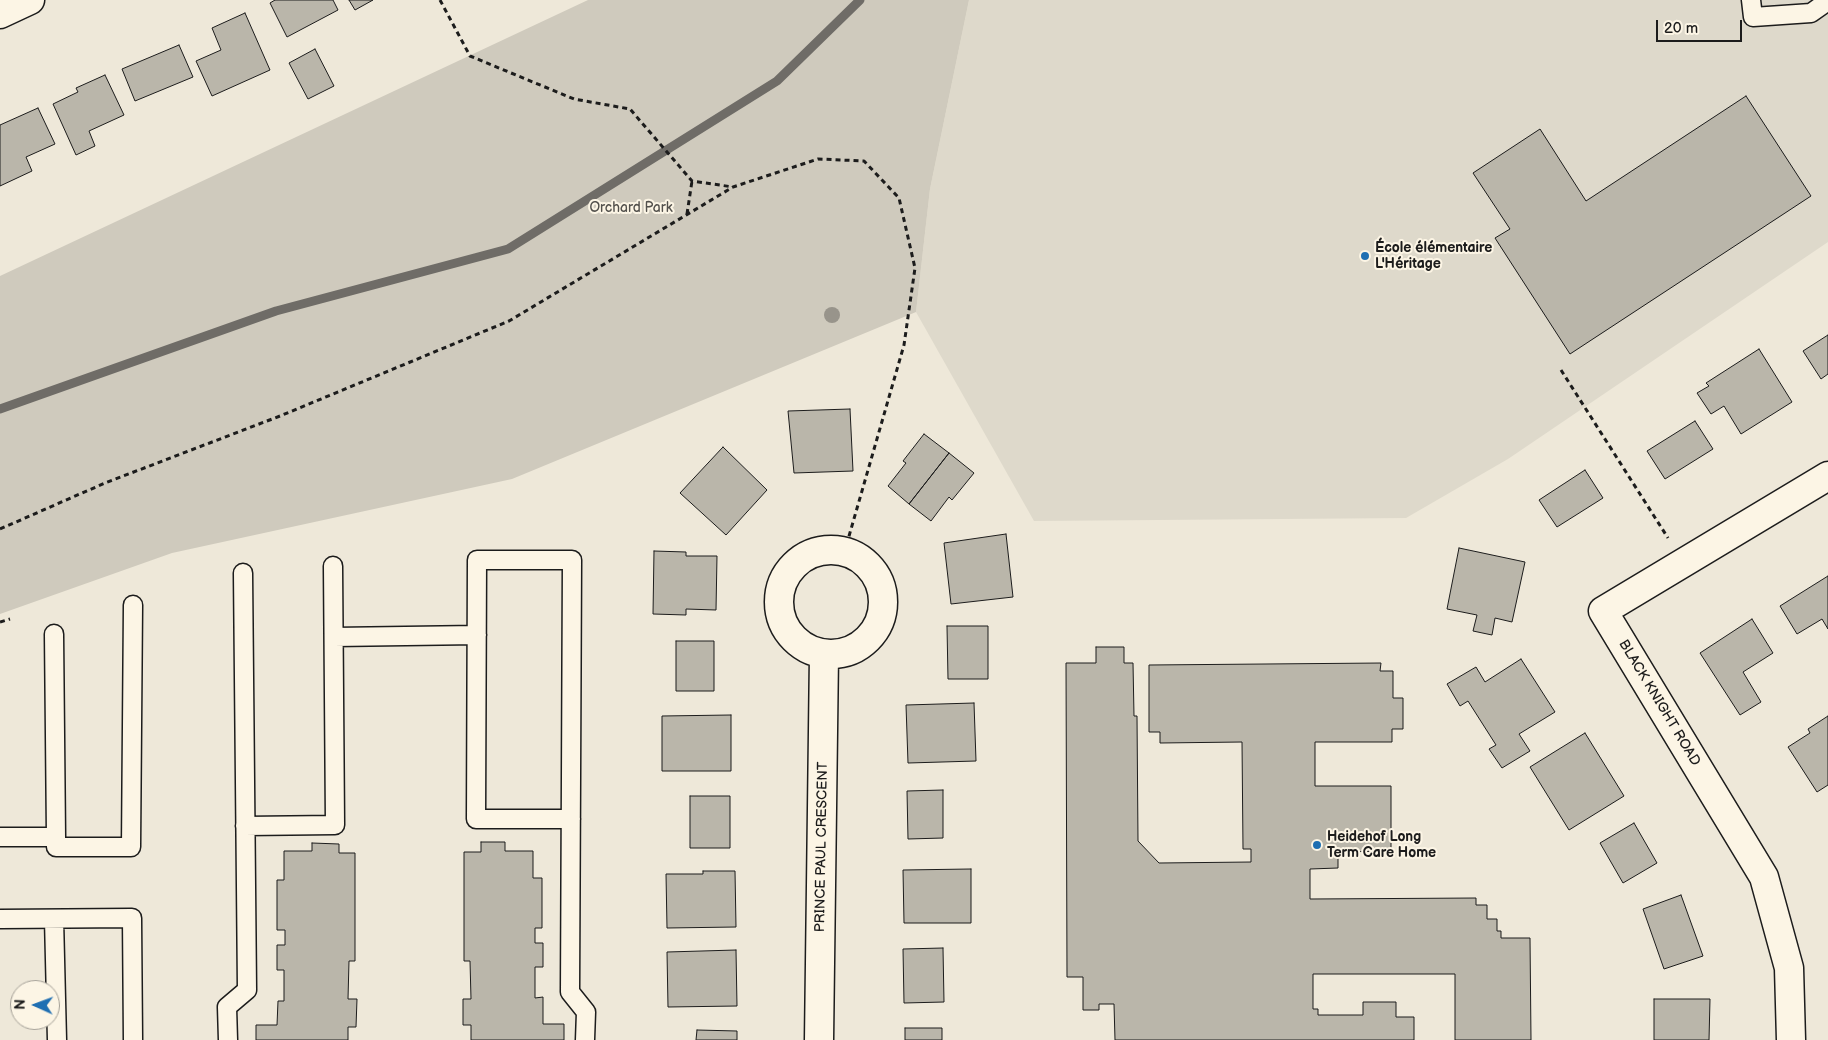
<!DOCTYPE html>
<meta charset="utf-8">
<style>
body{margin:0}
#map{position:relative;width:1828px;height:1040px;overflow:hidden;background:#eee8d9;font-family:"Balsamiq Sans",sans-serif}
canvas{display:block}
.north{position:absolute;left:10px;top:980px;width:50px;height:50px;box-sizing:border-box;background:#fcf5e5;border:1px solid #a29e95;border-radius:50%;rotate:272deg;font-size:14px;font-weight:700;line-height:20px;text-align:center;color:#1c1c1c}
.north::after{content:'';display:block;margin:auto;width:18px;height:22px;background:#1f6fb2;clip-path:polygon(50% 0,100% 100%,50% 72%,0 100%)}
.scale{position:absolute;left:1656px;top:20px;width:86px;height:22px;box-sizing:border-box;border:2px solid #1c1c1c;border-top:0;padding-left:6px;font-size:15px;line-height:18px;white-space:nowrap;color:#1c1c1c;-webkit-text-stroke:4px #fcf5e5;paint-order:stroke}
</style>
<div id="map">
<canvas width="1828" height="1040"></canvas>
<div class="north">N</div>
<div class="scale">20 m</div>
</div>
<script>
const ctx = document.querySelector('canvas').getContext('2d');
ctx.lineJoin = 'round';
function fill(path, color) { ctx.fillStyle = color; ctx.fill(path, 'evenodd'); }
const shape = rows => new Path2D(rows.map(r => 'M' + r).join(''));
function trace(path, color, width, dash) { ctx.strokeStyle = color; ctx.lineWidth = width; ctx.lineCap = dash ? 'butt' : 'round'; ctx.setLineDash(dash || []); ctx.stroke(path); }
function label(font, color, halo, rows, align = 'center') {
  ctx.font = font + ' "Balsamiq Sans",sans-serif'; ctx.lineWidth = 4; ctx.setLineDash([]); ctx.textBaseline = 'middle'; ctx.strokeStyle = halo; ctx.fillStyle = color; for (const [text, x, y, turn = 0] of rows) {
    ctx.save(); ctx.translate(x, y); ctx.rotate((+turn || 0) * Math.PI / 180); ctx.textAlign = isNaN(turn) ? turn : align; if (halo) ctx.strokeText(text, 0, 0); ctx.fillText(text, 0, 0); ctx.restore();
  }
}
fill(shape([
 [969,0,1828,0,1828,242,1508,459,1406,518,1034,521,916,312,930,189]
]), '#ded9cb');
fill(shape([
 [588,0,969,0,930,189,916,312,512,479,172,553,0,614,0,276]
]), '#cfcabd');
trace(shape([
 [0,409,276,311,508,249,777,81,860,0]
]), '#6f6c67', 9);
const building = shape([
 [275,0,333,0,338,10,287,37,270,3,275,0],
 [349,0,373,0,355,10,349,0],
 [245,13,270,70,212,96,196,61,221,50,212,28,245,13],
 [179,45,193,77,135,101,122,69,179,45],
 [315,49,334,86,308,99,289,63,315,49],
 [105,75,124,115,89,131,95,146,76,155,53,104,78,92,76,88,105,75],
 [1746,96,1811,196,1570,354,1495,238,1510,229,1473,173,1540,129,1586,201,1746,96],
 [38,108,55,144,26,157,32,171,0,186,0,125,38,108],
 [1828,335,1828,374,1821,379,1803,351,1828,335],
 [1759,349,1792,402,1741,434,1724,406,1711,414,1697,393,1709,386,1706,383,1759,349],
 [850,409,853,471,794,473,788,411,850,409],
 [1695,421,1713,449,1665,479,1647,451,1695,421],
 [924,434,949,453,909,504,888,486,906,463,903,461,924,434],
 [723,447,767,490,726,535,680,493,723,447],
 [949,453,974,473,952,500,949,497,931,521,909,504,949,453],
 [1585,470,1603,498,1557,527,1539,500,1585,470],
 [1006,534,1013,597,951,604,944,543,1006,534],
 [1459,548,1525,562,1512,622,1495,618,1492,635,1473,631,1477,615,1447,609,1459,548],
 [654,551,686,552,686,556,717,556,716,610,686,609,686,615,653,614,654,551],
 [1828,576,1828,629,1822,619,1797,634,1780,606,1828,576],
 [1752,619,1773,653,1743,672,1761,702,1740,715,1700,653,1752,619],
 [947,626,988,626,988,679,948,679,947,626],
 [676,641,714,641,714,691,676,691,676,641],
 [1096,647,1124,647,1124,663,1133,663,1134,716,1137,716,1138,841,1159,863,1251,862,1251,849,1243,849,1242,742,1160,743,1160,732,1149,732,1149,665,1381,663,1380,671,1393,671,1393,698,1403,698,1403,729,1392,729,1392,742,1315,742,1315,786,1391,786,1391,851,1338,852,1338,868,1310,869,1310,899,1476,898,1476,905,1487,905,1487,919,1497,919,1497,931,1501,931,1501,938,1530,938,1531,1040,1455,1040,1455,974,1313,974,1313,1009,1318,1009,1318,1015,1363,1015,1363,1002,1396,1002,1396,1017,1414,1017,1414,1040,1115,1040,1114,1004,1099,1004,1099,1010,1083,1010,1083,977,1067,977,1066,663,1096,663,1096,647],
 [1521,659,1555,712,1519,734,1530,751,1502,768,1489,749,1496,745,1468,701,1460,706,1447,684,1476,667,1485,682,1521,659],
 [974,703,976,761,908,763,906,705,974,703],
 [731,715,731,771,662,771,662,716,731,715],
 [1828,716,1828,785,1817,792,1788,747,1810,733,1808,729,1828,716],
 [1585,733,1624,796,1569,830,1530,767,1585,733],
 [943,790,943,838,908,839,907,791,943,790],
 [690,796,730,796,730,848,690,848,690,796],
 [1634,823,1657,863,1623,883,1600,843,1634,823],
 [481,842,505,842,505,851,533,851,533,878,542,878,542,928,535,928,535,943,543,943,543,967,535,967,535,998,543,997,543,1024,564,1024,564,1040,471,1040,471,1025,463,1025,463,999,471,999,470,961,464,961,464,852,481,852,481,842],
 [312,843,339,844,339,853,355,853,355,961,349,961,348,999,357,999,356,1027,348,1027,348,1040,256,1040,256,1025,277,1025,278,1001,284,1001,284,970,277,970,277,945,285,945,285,930,277,930,277,880,284,880,284,851,312,851,312,843],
 [971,869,971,923,904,923,903,870,971,869],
 [703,871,735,871,736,927,667,928,666,874,703,874,703,871],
 [1681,895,1703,956,1664,969,1643,909,1681,895],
 [943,948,944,1002,904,1003,903,949,943,948],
 [736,950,737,1006,668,1007,667,952,736,950],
 [1654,999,1710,999,1709,1040,1654,1040,1654,999],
 [905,1028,942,1028,942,1040,905,1040,905,1028],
 [697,1030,737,1031,737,1040,696,1040,697,1030]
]);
fill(building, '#bab6aa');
trace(building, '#1c1c1c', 1);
const lane = shape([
 [1751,0,1753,17,1811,13,1828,1],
 [54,634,56,837],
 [334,637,477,635],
 [571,819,476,819,477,560,572,560,570,992,586,1012,585,1040],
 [245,826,335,825,333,566],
 [0,837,56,837,56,847,131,847,133,605],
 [0,919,132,918,133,1040],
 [54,919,57,1040],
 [228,1040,227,1007,247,990,243,573]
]);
const street = shape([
 [0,14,30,0],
 '779 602a52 52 0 1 1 104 0a52 52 0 1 1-104 0Z',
 [819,1040,824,654],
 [1791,1040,1789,968,1764,877,1603,611,1828,476]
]);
trace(lane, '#1c1c1c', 21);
trace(street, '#1c1c1c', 31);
trace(shape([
 [440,0,470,56,574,99,630,109,692,181,733,187],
 [687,214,692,181],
 [1561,370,1668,538],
 [0,529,105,483,280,416,509,321,733,187,818,159,864,161,899,198,915,268,904,345,845,550],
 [0,622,10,619]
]), '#1c1c1c', 3, [5, 4]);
trace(lane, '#fcf5e5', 18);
trace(street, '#fcf5e5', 28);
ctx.fillStyle = '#98948b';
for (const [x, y] of [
 [832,315]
]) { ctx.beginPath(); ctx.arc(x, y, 8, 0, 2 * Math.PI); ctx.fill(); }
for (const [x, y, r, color] of [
 [1365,256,5,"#1f6fb2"],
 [1317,845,5,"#1f6fb2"]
]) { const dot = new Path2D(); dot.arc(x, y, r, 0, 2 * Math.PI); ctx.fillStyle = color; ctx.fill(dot); trace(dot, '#fcf5e5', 2); }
label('14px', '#52504c', '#fcf5e5', [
 ["Orchard Park",631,208]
]);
label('bold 14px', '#1c1c1c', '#fcf5e5', [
 ["École élémentaire",1375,248],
 ["L'Héritage",1375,264],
 ["Heidehof Long",1327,837],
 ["Term Care Home",1327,853]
], 'left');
label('14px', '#1c1c1c', '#fcf5e5', [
 ["BLACK KNIGHT ROAD",1659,703,59],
 ["PRINCE PAUL CRESCENT",822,847,-89]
]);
</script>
